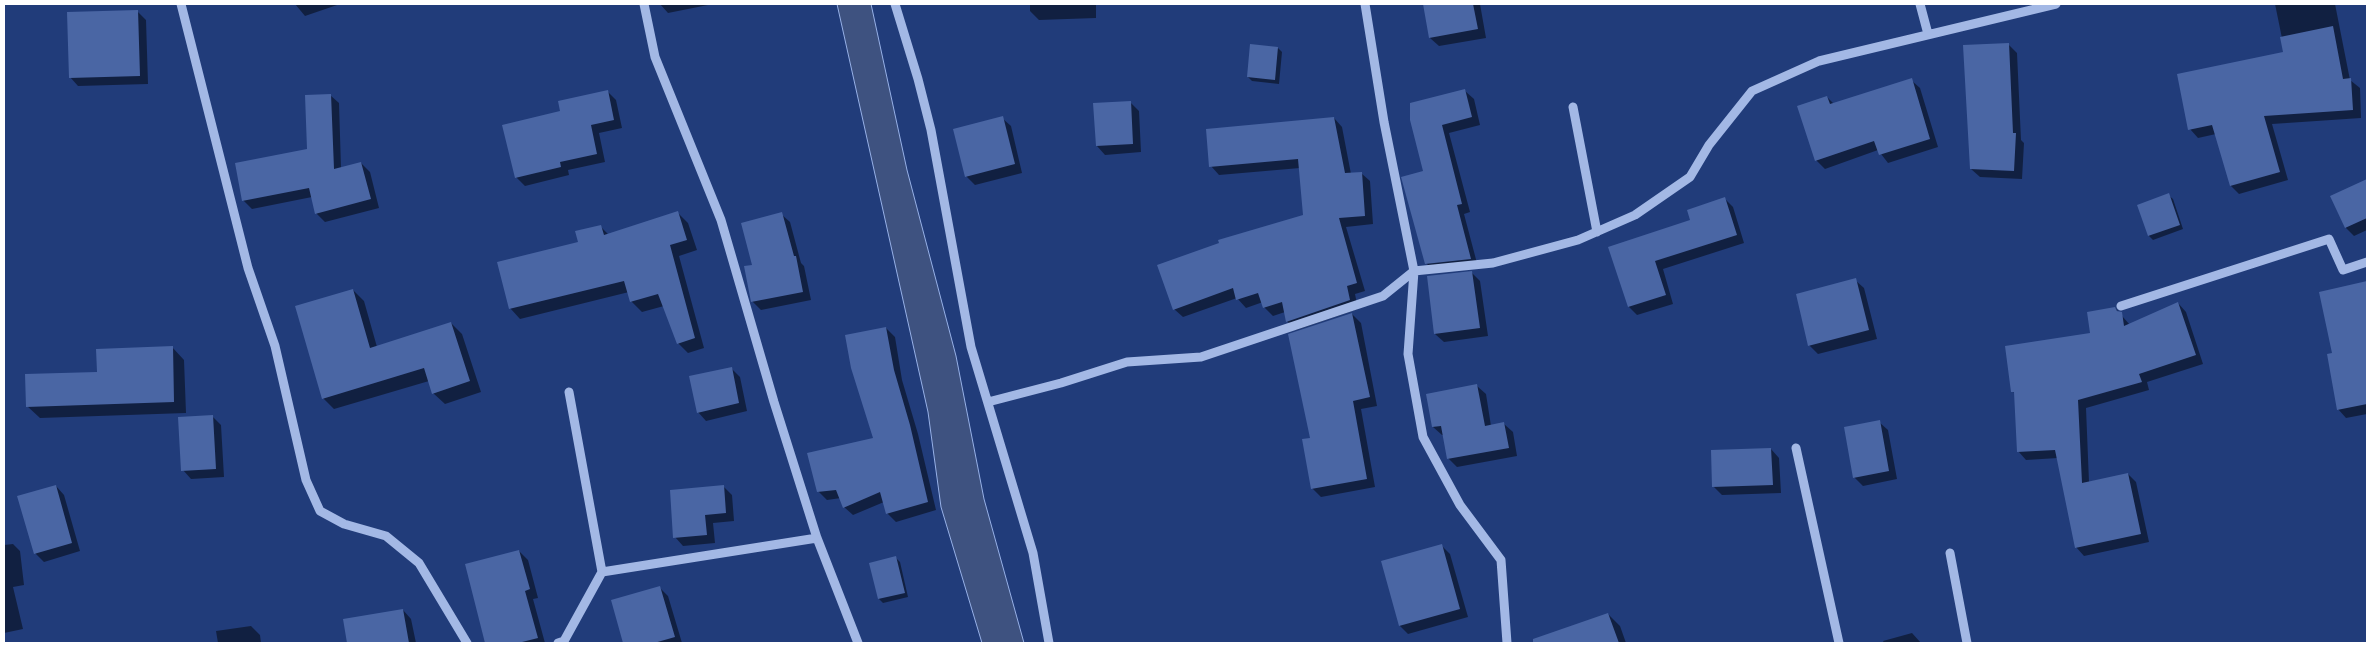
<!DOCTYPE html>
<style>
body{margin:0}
#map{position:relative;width:2371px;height:647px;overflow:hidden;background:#213c7a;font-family:"DM Sans",sans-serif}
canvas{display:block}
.frame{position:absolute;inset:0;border:5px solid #fff;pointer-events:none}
</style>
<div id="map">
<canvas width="2371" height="647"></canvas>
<div class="frame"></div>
</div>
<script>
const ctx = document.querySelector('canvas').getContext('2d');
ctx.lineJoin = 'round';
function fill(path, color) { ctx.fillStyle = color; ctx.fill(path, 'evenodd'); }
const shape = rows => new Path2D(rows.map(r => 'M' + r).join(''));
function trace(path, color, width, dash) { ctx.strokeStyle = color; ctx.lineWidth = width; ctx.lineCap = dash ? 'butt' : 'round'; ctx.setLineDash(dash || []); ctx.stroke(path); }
const water = shape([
 [837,4,871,4,907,170,956,356,984,499,1024,643,982,643,941,507,928,412,837,4]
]);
fill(water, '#3e5280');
trace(water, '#97b1e7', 1);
fill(shape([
 [295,4,340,4,305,16],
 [660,4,708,4,708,5,668,13],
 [1030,4,1096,4,1096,18,1039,20,1030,11],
 [1424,4,1480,4,1486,38,1439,46,1430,38],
 [2275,4,2335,4,2350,80,2360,88,2361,118,2272,124,2288,180,2239,194,2231,186,2216,134,2198,138,2190,129,2285,53],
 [137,11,146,20,148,84,78,86,70,77],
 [2008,44,2017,53,2021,140,2024,143,2022,179,1980,177,1971,169],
 [1278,48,1282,52,1279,84,1252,81,1248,77],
 [1911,80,1920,88,1938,147,1888,163,1878,150,1825,169,1816,160,1827,97,1834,104],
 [1465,91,1474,99,1480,125,1449,133,1470,212,1464,214,1478,267,1435,272,1426,263,1425,172,1411,104],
 [608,92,616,100,622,128,599,133,605,162,568,170,569,175,525,186,516,177,561,112],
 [330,95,339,103,341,168,361,163,370,172,379,208,325,222,316,213,312,197,252,209,243,200,308,150],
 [1130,102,1139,111,1141,152,1105,155,1097,146],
 [1002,118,1011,126,1022,173,975,185,966,176],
 [1334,118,1342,127,1351,174,1361,173,1370,181,1373,224,1346,227,1365,291,1355,294,1358,309,1296,330,1287,321,1285,312,1273,316,1264,307,1263,302,1246,308,1237,298,1183,317,1174,309,1304,215,1300,168,1219,175,1211,166],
 [2367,181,2367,230,2354,236,2346,228,2332,196],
 [2168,195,2173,199,2183,229,2153,240,2149,236,2138,206],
 [1725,199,1733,207,1744,243,1663,269,1673,304,1637,315,1629,307,1610,248,1692,221],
 [678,213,688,223,697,250,679,256,704,348,688,353,678,343,664,306,642,312,631,301,629,292,520,319,510,308,579,243,600,226,609,235],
 [781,214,790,222,801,263,804,266,811,300,761,310,752,301,754,266],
 [1472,273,1480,281,1488,336,1444,342,1435,334],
 [1855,280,1864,288,1877,339,1818,354,1809,345],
 [2367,283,2367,414,2346,418,2338,409,2333,354,2320,293],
 [353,290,364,301,377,347,451,323,462,334,481,392,445,404,433,393,429,381,334,409,323,398],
 [2178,303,2186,312,2203,364,2147,382,2149,390,2086,408,2089,482,2128,474,2136,482,2149,542,2084,556,2076,547,2058,458,2026,460,2018,451,2016,394,2012,391,2092,334,2115,308,2130,325],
 [1352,314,1361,323,1377,406,1361,409,1375,487,1321,497,1312,488,1311,439],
 [886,328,895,337,902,380,918,434,936,510,896,522,887,513,884,502,853,515,844,507,841,498,827,500,818,491,874,439],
 [172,347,184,360,186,413,40,418,27,406],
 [731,368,740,377,747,411,706,421,698,412],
 [1477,386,1486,394,1491,426,1504,424,1513,432,1517,456,1457,467,1448,458,1444,435,1442,435,1433,427],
 [212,416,221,425,224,477,191,479,183,470],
 [1879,422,1888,430,1897,479,1863,486,1854,477],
 [1771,449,1779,458,1781,493,1722,495,1713,486],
 [56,486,64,495,80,551,44,562,35,553],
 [723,486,732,495,734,521,713,523,715,543,683,546,675,537],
 [13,544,20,551,24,585,13,587,23,629,4,633,4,545],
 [1441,545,1450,554,1468,617,1408,634,1400,626,1382,562],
 [519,551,528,560,538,598,533,599,545,643,487,643,467,565],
 [895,557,900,562,908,597,883,603,879,599],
 [659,587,668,596,682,643,624,643,612,601],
 [403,610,411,619,416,643,348,643,344,620],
 [1608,614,1620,626,1626,643,1536,643,1535,640],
 [251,626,260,635,261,643,218,643,216,631],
 [1912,633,1921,643,1884,643,1883,641]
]), '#0007');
fill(shape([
 [1423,4,1473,4,1478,29,1429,38],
 [138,10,140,76,69,78,67,12],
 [2333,26,2343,79,2351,78,2353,110,2264,116,2280,172,2230,186,2212,125,2188,130,2177,74,2283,52,2280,37],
 [2009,43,2013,133,2016,133,2014,171,1970,169,1963,45],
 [1250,44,1278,47,1275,80,1247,77],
 [1912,78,1930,139,1879,155,1874,141,1815,161,1797,106,1827,96,1830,104],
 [1465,89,1472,117,1442,125,1462,204,1457,205,1471,259,1425,264,1401,177,1423,171,1410,120,1410,103],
 [608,90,614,120,591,125,597,154,560,162,561,167,515,178,502,125,560,111,558,101],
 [331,94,334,169,361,162,371,199,315,214,309,188,242,201,235,163,307,149,305,95],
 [1131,101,1133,144,1096,146,1093,103],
 [1003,116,1015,164,965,177,953,129],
 [1334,117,1345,173,1362,172,1365,216,1339,218,1357,283,1347,286,1350,300,1286,322,1282,302,1263,308,1258,293,1236,300,1233,288,1173,310,1157,265,1219,243,1218,240,1303,215,1298,159,1209,167,1206,129],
 [2367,179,2367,218,2345,228,2330,196],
 [2169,193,2180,225,2148,236,2137,205],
 [1725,197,1737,235,1655,261,1666,295,1628,307,1608,247,1690,220,1687,210],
 [678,211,687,240,670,245,695,338,677,344,658,294,630,302,624,281,509,309,497,262,578,242,575,231,601,225,604,235],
 [782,212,794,256,796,256,803,292,751,302,744,266,752,265,741,223],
 [1472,271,1480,328,1434,334,1427,276],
 [1856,278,1869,330,1808,346,1796,294],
 [2367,281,2367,404,2337,410,2327,354,2332,353,2319,292],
 [353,289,370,348,451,322,470,381,432,394,424,368,322,399,295,306],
 [2178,302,2196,355,2139,374,2142,382,2078,400,2082,483,2128,473,2141,534,2075,548,2055,450,2017,452,2014,392,2011,392,2005,346,2090,333,2087,312,2115,307,2117,311,2122,312,2124,326],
 [1352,313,1370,397,1353,401,1367,479,1311,489,1302,439,1310,438,1288,334],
 [886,327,894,370,910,425,928,502,886,514,880,492,843,508,836,490,817,492,807,453,873,438,851,368,845,335],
 [173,346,174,402,26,407,25,374,97,372,96,349],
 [732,367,739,403,697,413,689,376],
 [1477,384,1485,426,1504,422,1509,448,1447,459,1441,426,1432,427,1426,394],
 [213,415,216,469,181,471,178,417],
 [1880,420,1889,471,1853,478,1844,427],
 [1771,448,1773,485,1712,487,1711,450],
 [56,485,72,543,34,554,17,496],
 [724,485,726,513,705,515,707,535,673,538,670,490],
 [1442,544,1460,609,1399,626,1381,561],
 [519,550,530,589,525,591,538,638,518,643,485,643,465,564],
 [896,556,905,593,878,599,869,563],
 [660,586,675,637,654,643,623,643,611,600],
 [403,609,409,643,347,643,343,619],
 [1608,613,1619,643,1533,643,1533,639]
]), '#4a66a4');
trace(shape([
 [181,4,248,268,275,346,306,480,320,511,344,524,386,536,419,563,467,643],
 [644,4,655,57,721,220,774,402,817,538,858,643],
 [895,4,918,79,931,130,971,347,1033,553,1049,643],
 [1365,4,1384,122,1414,271,1408,354,1423,437,1460,505,1501,560,1507,643],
 [1920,4,1928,34],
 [1573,107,1597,232],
 [2121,306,2329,239,2343,270,2367,262],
 [988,402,1061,383,1127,362,1201,357,1383,296,1414,271,1493,263,1578,240,1635,215,1690,177,1709,145,1752,91,1819,61,2056,4],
 [1796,448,1839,643],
 [1950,553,1967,643],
 [602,572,817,538],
 [558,643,564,641,602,572,569,392]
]), '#a3b8e5', 9);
</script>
